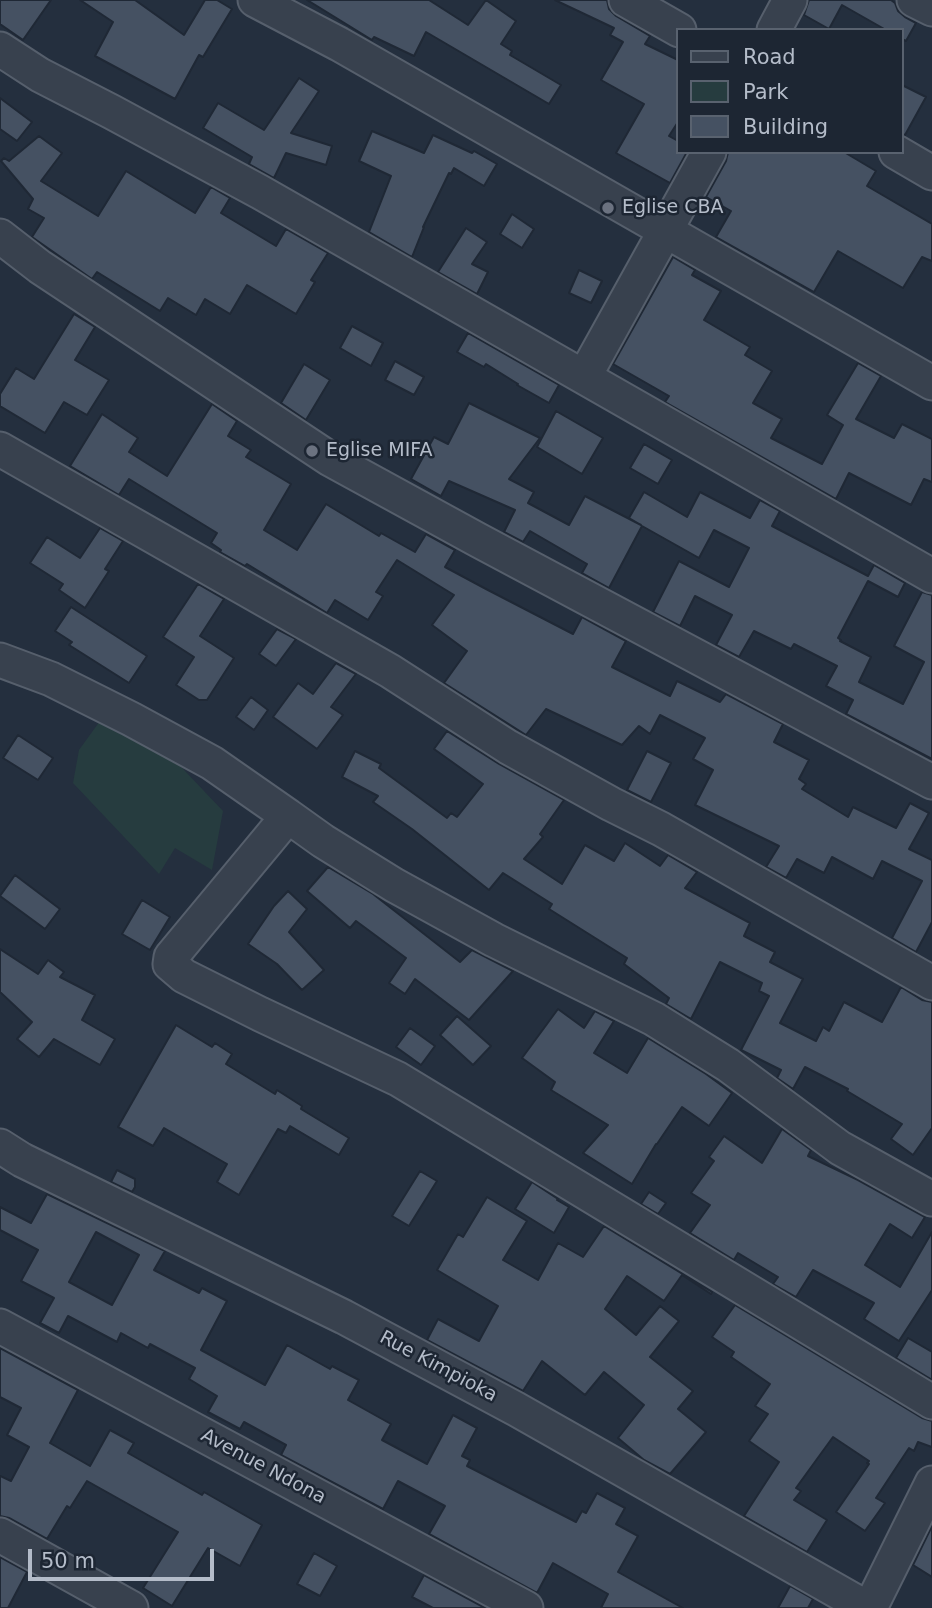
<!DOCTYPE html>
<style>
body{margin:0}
#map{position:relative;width:932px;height:1608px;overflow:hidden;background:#242f3e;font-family:"DejaVu Sans",sans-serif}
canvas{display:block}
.legend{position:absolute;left:676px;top:28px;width:228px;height:126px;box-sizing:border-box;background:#1d2633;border:2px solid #59626f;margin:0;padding:9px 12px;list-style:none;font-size:21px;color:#b4bcc9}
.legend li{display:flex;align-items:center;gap:14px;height:35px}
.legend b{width:35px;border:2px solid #59626f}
.scale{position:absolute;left:28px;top:1549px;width:186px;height:32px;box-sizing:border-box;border:4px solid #b4bcc9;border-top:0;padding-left:9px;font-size:21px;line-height:24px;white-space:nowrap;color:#b4bcc9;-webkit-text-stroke:5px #1d2633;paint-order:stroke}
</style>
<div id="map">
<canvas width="932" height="1608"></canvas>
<ul class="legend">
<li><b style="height:9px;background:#38414e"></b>Road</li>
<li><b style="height:19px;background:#263c3f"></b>Park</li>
<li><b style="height:19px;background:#455162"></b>Building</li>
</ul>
<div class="scale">50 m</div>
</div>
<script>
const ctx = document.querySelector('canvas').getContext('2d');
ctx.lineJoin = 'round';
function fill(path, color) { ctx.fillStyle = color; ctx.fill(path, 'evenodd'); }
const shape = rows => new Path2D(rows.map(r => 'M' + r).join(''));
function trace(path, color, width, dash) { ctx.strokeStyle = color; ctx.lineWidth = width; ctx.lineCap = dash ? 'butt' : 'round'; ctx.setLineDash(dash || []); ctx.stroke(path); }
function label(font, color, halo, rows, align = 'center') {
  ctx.font = font + ' "DejaVu Sans",sans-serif'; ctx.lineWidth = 5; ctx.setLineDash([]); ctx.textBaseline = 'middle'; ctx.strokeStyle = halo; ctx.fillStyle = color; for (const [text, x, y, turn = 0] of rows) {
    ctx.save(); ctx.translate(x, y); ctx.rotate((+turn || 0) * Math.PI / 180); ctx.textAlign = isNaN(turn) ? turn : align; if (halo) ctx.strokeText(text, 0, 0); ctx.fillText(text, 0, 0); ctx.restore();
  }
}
fill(shape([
 [100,721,166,751,223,811,212,870,175,848,159,874,73,783,79,750]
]), '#263c3f');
const building = shape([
 [0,0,51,0,23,40,0,24,0,0],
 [80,0,135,0,184,35,205,0,217,0,232,9,203,57,199,55,175,99,95,56,113,22,80,0],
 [307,0,429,0,468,25,486,0,516,21,501,44,512,51,510,55,561,85,549,104,426,32,414,56,374,37,372,40,307,0],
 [555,0,607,0,609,9,616,16,650,36,645,44,678,60,678,122,669,136,678,141,678,152,687,152,670,183,616,153,644,104,601,80,623,42,610,35,614,28,555,0],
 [809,0,891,0,895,3,898,11,905,17,916,23,906,41,902,39,902,30,886,30,842,5,829,29,804,15,809,0],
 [299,78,319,91,291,133,332,146,326,165,286,153,274,178,249,164,252,157,203,128,218,103,264,130,299,78],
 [902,85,926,97,905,135,902,134,902,85],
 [0,98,32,122,17,141,0,129,0,98],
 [372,131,424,153,433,135,472,153,474,151,497,164,484,186,454,168,451,174,449,173,423,227,424,227,412,257,369,232,391,176,359,161,372,131],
 [39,136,62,153,41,181,98,216,126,171,195,213,211,187,230,198,221,213,276,246,286,229,328,253,311,280,315,282,296,314,247,285,230,314,205,299,196,315,168,298,160,311,97,272,92,279,32,237,44,218,28,209,33,199,1,161,4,158,9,161,39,136],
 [728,152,844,152,876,171,867,186,932,224,932,261,922,257,903,288,838,251,814,292,716,237,731,211,706,197,726,161,728,152],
 [512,214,534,229,522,248,500,234,512,214],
 [466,228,487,242,472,264,488,272,477,294,438,272,466,228],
 [673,257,695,270,692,275,721,291,704,320,750,347,745,355,772,371,753,403,782,419,771,438,822,464,843,425,827,415,858,363,881,376,856,419,894,438,902,424,932,439,932,482,924,479,911,505,849,473,836,499,665,402,669,396,613,364,673,257],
 [579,270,602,281,591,303,569,293,579,270],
 [74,314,95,327,75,360,109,380,87,415,64,402,45,433,0,406,0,394,16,368,34,379,74,314],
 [352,326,383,343,371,366,340,348,352,326],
 [468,333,559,385,549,403,517,385,518,384,486,364,484,367,457,352,468,333],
 [395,361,424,377,414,395,385,380,395,361],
 [304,364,330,380,306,420,281,403,304,364],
 [469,403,540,438,509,479,534,492,528,503,569,525,585,496,641,525,629,518,644,492,687,517,700,492,750,518,760,500,780,511,772,526,868,576,874,565,905,583,898,597,868,581,838,638,841,640,840,641,871,657,859,682,903,704,924,662,894,646,922,592,932,595,932,759,846,714,853,700,826,686,837,666,794,644,791,649,754,631,739,657,716,645,732,615,695,596,680,626,653,612,679,561,729,587,749,548,714,530,699,558,642,526,609,588,582,573,587,564,530,531,523,542,504,532,515,510,449,481,441,496,411,479,434,437,448,444,469,403],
 [212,404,237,421,228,436,251,450,246,457,291,484,264,530,297,550,326,504,379,536,381,533,415,552,426,534,455,550,445,567,486,589,573,634,582,617,626,641,612,667,670,696,677,681,720,702,726,694,783,724,774,742,809,760,799,779,806,784,802,789,848,817,853,807,896,828,910,803,929,813,909,849,932,860,932,922,916,952,892,938,922,881,882,861,873,879,832,857,824,873,797,859,786,878,766,867,779,846,695,805,713,770,693,759,705,738,660,715,650,734,639,726,622,745,546,709,526,735,444,683,467,651,432,625,454,595,397,560,376,592,383,596,368,620,335,600,327,613,247,564,245,566,220,552,221,550,211,543,217,533,129,479,119,495,70,466,102,414,138,438,129,452,167,476,212,404],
 [556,411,603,438,582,474,537,447,556,411],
 [644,444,672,460,658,484,630,468,644,444],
 [100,528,123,541,105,569,109,571,85,608,59,590,63,584,30,563,47,537,80,558,100,528],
 [198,584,224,599,200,636,234,658,207,700,199,700,176,685,194,657,163,637,198,584],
 [71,607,147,656,129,683,69,645,72,642,55,631,71,607],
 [277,629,296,639,276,666,259,654,277,629],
 [336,663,356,674,331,707,343,715,317,749,273,717,298,683,313,694,336,663],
 [251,697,268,710,254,730,236,717,251,697],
 [447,731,499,764,564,800,540,834,543,837,524,859,562,884,585,845,614,861,625,843,660,866,668,855,697,872,685,888,750,923,744,936,775,952,770,962,803,979,780,1023,816,1041,823,1027,829,1031,844,1002,882,1022,901,987,922,1000,932,1002,932,1128,913,1155,891,1139,902,1124,847,1091,848,1089,805,1067,793,1089,777,1078,781,1070,741,1050,769,996,759,991,762,983,720,962,691,1019,666,1004,669,998,624,964,627,958,549,909,552,904,503,873,489,890,412,829,373,802,378,796,342,777,355,751,381,764,379,768,447,818,451,813,457,817,483,784,434,749,447,731],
 [18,735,53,758,38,780,3,758,18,735],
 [647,751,671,763,651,802,627,790,647,751],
 [328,867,373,894,460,962,472,950,513,971,469,1020,415,979,405,994,389,983,406,958,356,921,350,928,307,891,328,867],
 [15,875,60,909,45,929,0,896,15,875],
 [288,891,307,909,289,932,324,970,302,990,277,964,248,944,274,906,288,891],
 [142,900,170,917,150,950,122,934,142,900],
 [0,949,38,974,48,960,64,972,60,977,95,995,82,1020,115,1039,100,1065,54,1039,39,1057,17,1039,32,1022,0,992,0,949],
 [558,1009,584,1028,595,1011,614,1021,594,1053,627,1073,648,1038,706,1074,732,1093,709,1126,682,1107,657,1144,656,1144,632,1184,583,1153,608,1125,551,1090,555,1082,522,1058,558,1009],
 [457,1016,491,1046,473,1065,440,1035,457,1016],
 [176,1025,212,1047,215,1043,232,1054,226,1064,275,1094,277,1090,302,1106,301,1109,349,1138,339,1155,290,1126,286,1133,278,1129,239,1195,217,1182,227,1164,164,1128,153,1146,118,1127,176,1025],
 [410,1028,435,1046,421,1065,396,1047,410,1028],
 [782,1129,811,1150,808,1156,858,1180,925,1217,912,1238,890,1224,865,1265,900,1287,932,1232,932,1290,899,1341,864,1319,874,1303,813,1270,796,1297,773,1284,778,1277,738,1253,734,1260,690,1233,710,1205,691,1193,714,1161,709,1157,724,1136,762,1163,782,1129],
 [117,1170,135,1179,135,1187,132,1192,111,1182,117,1170],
 [420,1171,437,1181,409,1226,392,1216,420,1171],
 [532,1182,558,1199,557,1200,569,1207,554,1233,515,1209,532,1182],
 [649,1192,666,1203,658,1214,641,1204,649,1192],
 [47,1194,165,1251,154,1270,199,1293,202,1288,227,1301,201,1350,265,1385,287,1345,330,1369,332,1366,359,1380,348,1400,391,1424,382,1440,427,1464,453,1415,477,1428,462,1456,470,1460,467,1466,576,1522,582,1511,586,1513,597,1493,625,1508,616,1524,638,1536,618,1572,683,1608,601,1608,608,1594,553,1563,537,1593,429,1534,445,1506,398,1481,383,1509,281,1455,286,1445,244,1422,240,1429,208,1412,217,1396,189,1379,195,1368,150,1344,148,1348,121,1333,117,1342,68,1316,59,1333,40,1323,54,1298,21,1281,38,1250,0,1230,0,1207,31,1223,47,1194],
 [96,1232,139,1255,112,1305,69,1282,96,1232],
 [487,1197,527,1221,503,1260,538,1280,558,1243,583,1257,604,1226,712,1292,711,1294,682,1275,664,1301,627,1276,605,1309,636,1335,660,1306,679,1321,650,1357,693,1391,678,1409,706,1432,670,1474,644,1460,618,1438,644,1405,604,1372,585,1395,542,1361,523,1391,427,1340,438,1319,479,1341,498,1306,437,1270,458,1234,463,1237,487,1197],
 [735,1305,922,1418,932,1421,932,1447,918,1442,914,1451,909,1448,876,1498,885,1503,865,1531,836,1512,869,1464,867,1463,869,1461,833,1437,796,1488,801,1491,794,1500,827,1520,807,1552,744,1516,779,1462,749,1441,768,1414,755,1406,770,1384,731,1357,734,1352,712,1337,735,1305],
 [908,1338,932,1352,932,1380,896,1358,908,1338],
 [0,1348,78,1390,50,1443,90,1466,110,1430,134,1443,128,1453,202,1495,204,1492,262,1525,240,1566,208,1548,172,1606,143,1588,178,1532,87,1481,70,1508,67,1506,47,1539,9,1518,0,1516,0,1476,11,1481,29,1447,7,1435,21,1408,0,1397,0,1348],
 [932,1526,932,1577,913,1565,932,1526],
 [314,1553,337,1566,320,1596,297,1584,314,1553],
 [0,1557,27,1572,8,1608,0,1608,0,1557],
 [424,1575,485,1608,433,1608,412,1597,424,1575],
 [790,1586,813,1599,808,1608,778,1608,790,1586]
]);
fill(building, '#455162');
trace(building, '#1f2835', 2);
const minor = shape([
 [255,0,339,44,932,383],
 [626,0,679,30],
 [914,0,932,9],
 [774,30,790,0],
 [0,49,40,75,112,112,260,192,932,576],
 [896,152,932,173],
 [0,236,40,267,330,459,478,540,932,782],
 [584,377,709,152],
 [0,449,390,671,508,747,611,804,661,829,932,983],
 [0,660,51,679,131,719,212,763,288,816],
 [0,1146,22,1160,344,1317,516,1409,867,1608],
 [932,1199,840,1148,728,1065,654,1019,494,940,394,885,323,841,288,816,171,957,170,964,184,976,260,1014,398,1079,932,1402],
 [0,1326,526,1608],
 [0,1535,131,1608],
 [870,1608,932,1483]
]);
trace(minor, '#565f6c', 37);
trace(minor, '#38414e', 33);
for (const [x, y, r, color] of [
 [608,208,7,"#6b7280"],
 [312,451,7,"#6b7280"]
]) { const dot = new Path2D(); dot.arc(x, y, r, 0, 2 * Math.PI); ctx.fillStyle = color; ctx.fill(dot); trace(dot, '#1d2633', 2.5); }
label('19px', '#b4bcc9', '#1d2633', [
 ["Eglise CBA",622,208],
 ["Eglise MIFA",326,451]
], 'left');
label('19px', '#b4bcc9', '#1d2633', [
 ["Rue Kimpioka",438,1367,28],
 ["Avenue Ndona",263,1467,28]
]);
</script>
